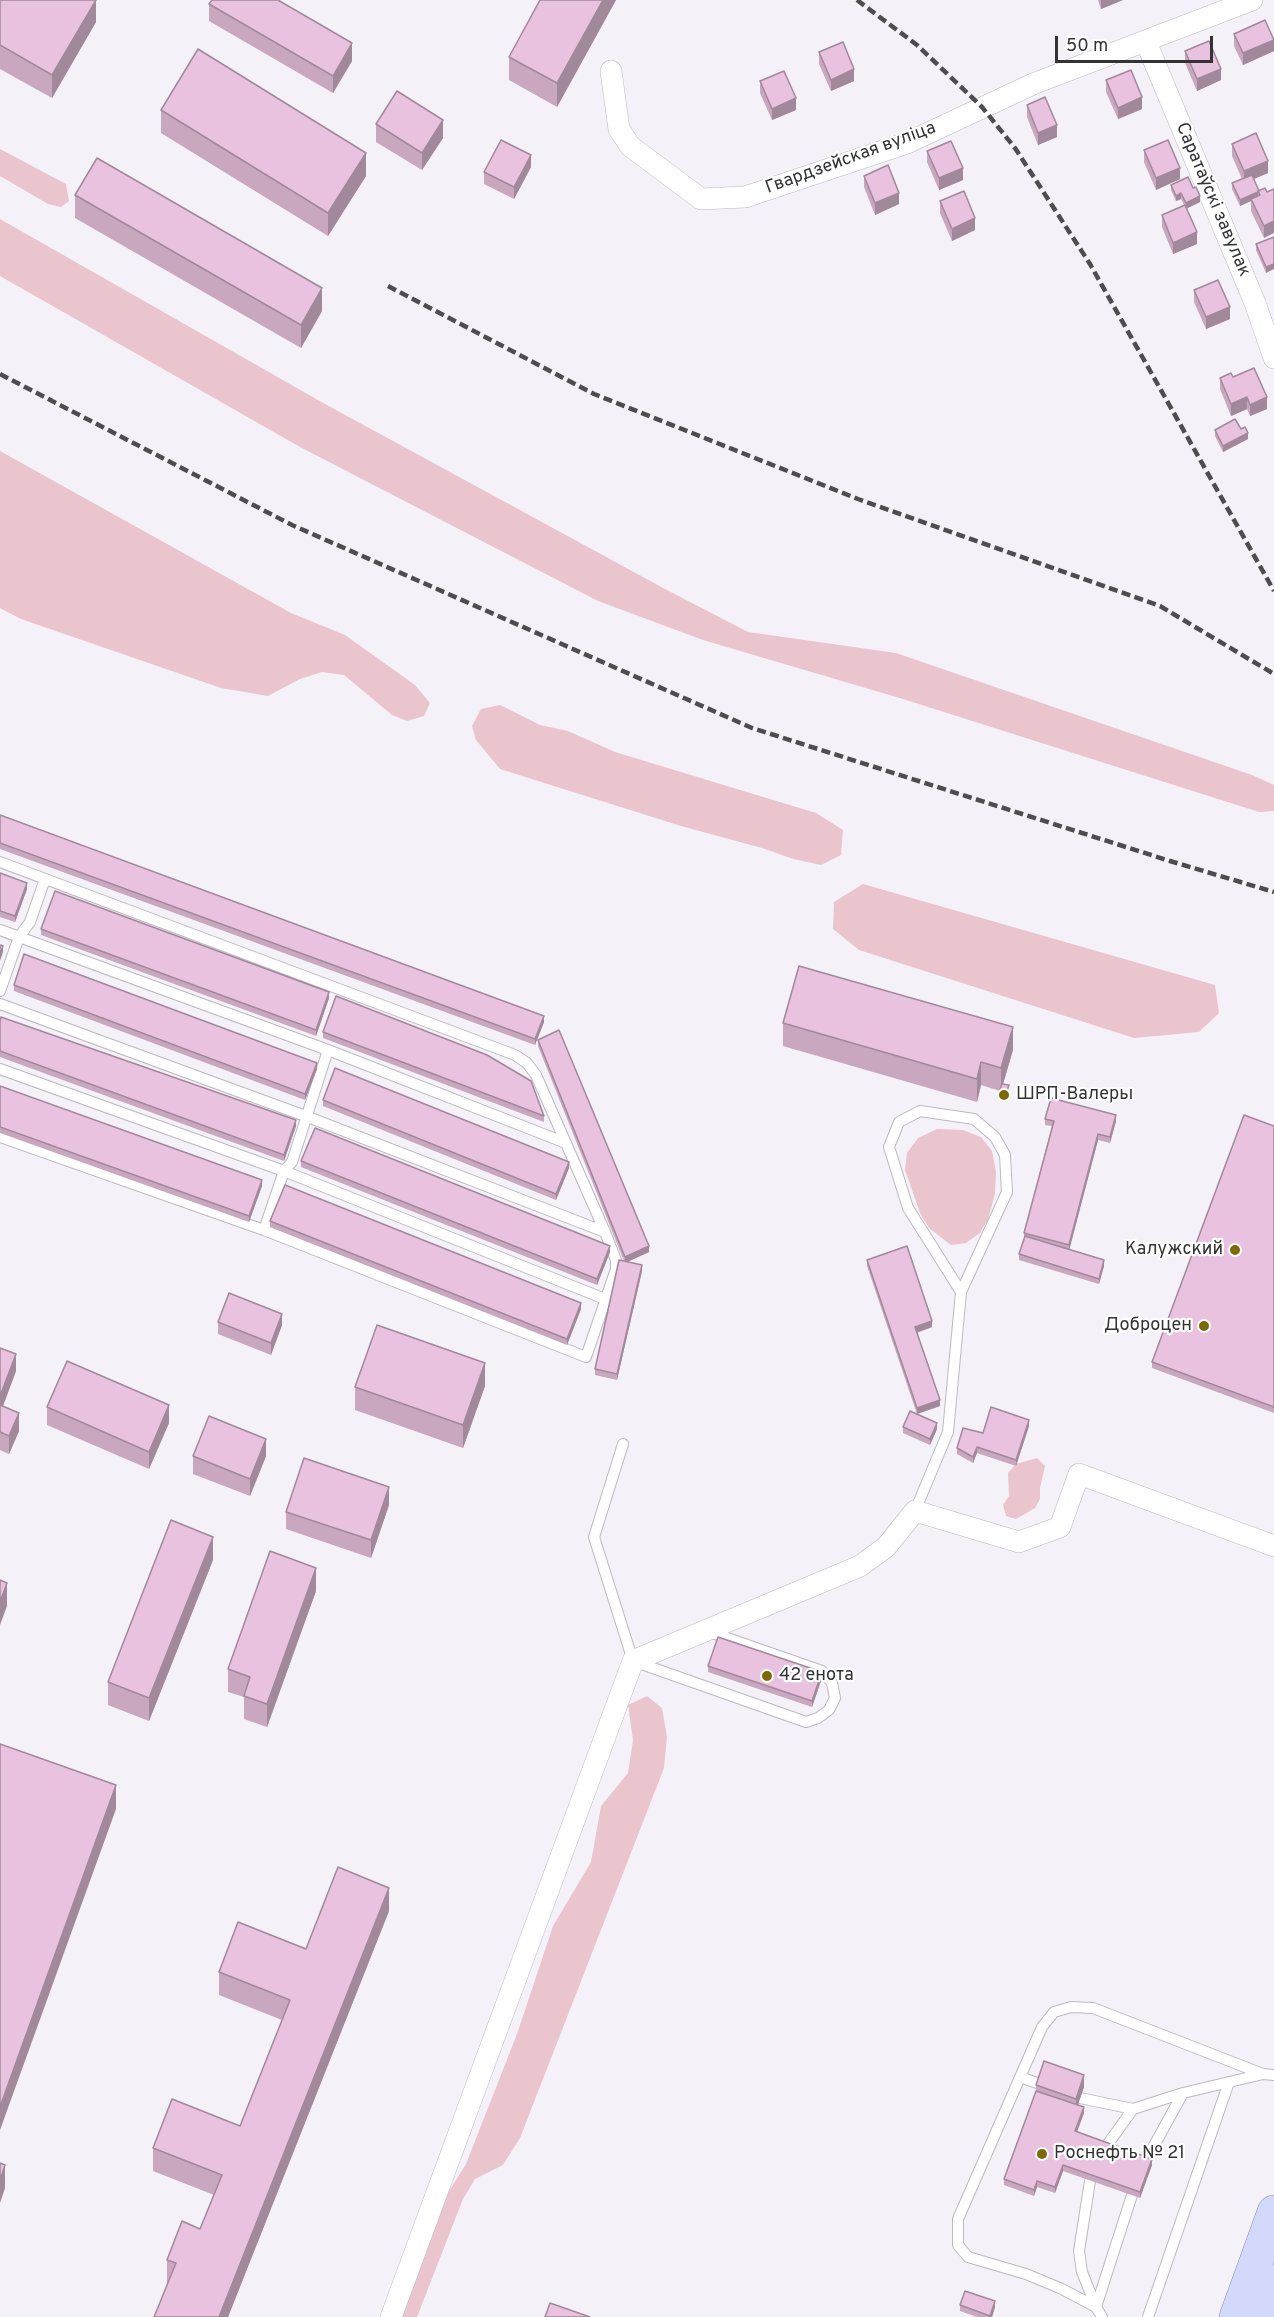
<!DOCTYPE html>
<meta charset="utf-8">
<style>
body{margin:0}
#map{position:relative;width:1274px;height:2317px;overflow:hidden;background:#f4f1f8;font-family:Overpass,sans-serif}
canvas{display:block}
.scale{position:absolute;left:1055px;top:36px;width:158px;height:27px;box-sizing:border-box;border:3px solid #333235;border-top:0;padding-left:8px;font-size:18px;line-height:21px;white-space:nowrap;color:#333235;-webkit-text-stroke:4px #fff;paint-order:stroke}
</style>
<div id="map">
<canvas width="1274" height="2317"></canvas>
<div class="scale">50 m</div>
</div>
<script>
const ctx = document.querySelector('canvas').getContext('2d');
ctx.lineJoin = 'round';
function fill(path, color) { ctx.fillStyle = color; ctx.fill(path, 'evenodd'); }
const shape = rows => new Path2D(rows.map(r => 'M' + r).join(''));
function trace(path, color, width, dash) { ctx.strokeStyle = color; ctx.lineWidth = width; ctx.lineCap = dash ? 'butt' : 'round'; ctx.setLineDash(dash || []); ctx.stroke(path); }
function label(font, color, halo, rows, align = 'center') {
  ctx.font = font + ' Overpass,sans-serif'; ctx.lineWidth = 4.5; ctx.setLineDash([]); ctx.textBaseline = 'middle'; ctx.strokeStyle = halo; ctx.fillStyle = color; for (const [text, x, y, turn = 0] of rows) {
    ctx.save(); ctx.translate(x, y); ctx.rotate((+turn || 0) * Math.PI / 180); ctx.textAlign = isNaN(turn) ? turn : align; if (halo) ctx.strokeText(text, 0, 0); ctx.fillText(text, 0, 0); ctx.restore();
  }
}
fill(shape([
 [0,149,66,184,69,201,61,207,48,204,0,176],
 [0,219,325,404,665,589,748,632,896,653,1252,775,1274,785,1274,811,1259,812,903,699,703,640,598,601,300,447,0,276],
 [0,451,291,613,345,635,415,685,430,703,424,716,407,721,392,715,344,675,322,672,300,679,268,696,221,688,21,619,0,608],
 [500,705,540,725,568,731,615,752,816,813,843,830,841,855,821,865,793,859,762,848,681,826,500,769,476,740,472,726,481,709],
 [863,884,1215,985,1219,1013,1199,1032,1134,1038,859,950,833,929,834,902],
 [937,1129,963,1130,981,1137,992,1151,996,1172,995,1194,988,1219,980,1233,966,1243,951,1245,929,1228,920,1213,905,1170,907,1153,918,1138],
 [1037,1458,1045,1466,1040,1488,1040,1499,1035,1508,1016,1519,1006,1516,1003,1505,1009,1496,1008,1473,1016,1464],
 [647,1696,662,1708,667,1737,664,1768,520,2138,503,2165,475,2179,463,2199,417,2317,402,2317,441,2204,466,2164,517,2034,553,1926,591,1862,601,1806,628,1773,633,1740,628,1705]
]), '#eac5cd');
const service = shape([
 [0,862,515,1055,527,1063,536,1075,605,1232],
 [0,930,328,1050,566,1143],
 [0,991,19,937,30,922,45,879],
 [0,1004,308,1117,605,1232,616,1260,616,1269,586,1357,264,1230,0,1137],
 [0,1069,284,1171,605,1299],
 [264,1230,284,1171,292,1162,328,1050],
 [623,1444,594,1537,633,1661,806,1722,818,1718,829,1710,835,1698,832,1683,822,1671,707,1631],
 [915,1511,948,1432,961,1292,1007,1192,1005,1155,995,1137,974,1119,920,1111,899,1122,889,1147,908,1208,961,1292],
 [1020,2077,1040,2084],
 [1080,2098,1133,2109],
 [1105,2148,1133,2109,1183,2093,1263,2074,1274,2075],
 [1145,2162,1183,2093],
 [1090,2181,1079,2251,1082,2272,1096,2307,1102,2317],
 [1132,2195,1096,2307,1062,2289,1026,2274,968,2257,958,2245,958,2219,1042,2027,1054,2012,1071,2007,1093,2008,1263,2074],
 [1148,2317,1229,2082]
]);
const minor = shape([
 [1146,42,1255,303,1274,358],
 [611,71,619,129,630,146,701,199,745,197,907,143,1033,84,1252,0],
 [391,2317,633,1661,860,1566,886,1547,915,1511,1019,1542,1060,1527,1079,1474,1274,1546]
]);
const primary = shape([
 [1236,2317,1274,2212],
 [1261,2317,1274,2281]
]);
trace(service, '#bcb9c0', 12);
trace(minor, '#bcb9c0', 22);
trace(primary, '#888eb2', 34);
trace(service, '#fff', 10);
trace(minor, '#fff', 21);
trace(primary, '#d3d9fa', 33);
trace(shape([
 [857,0,917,45,982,107,1015,148,1090,264,1274,591],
 [388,286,594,394,858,499,1160,606,1274,674],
 [0,374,292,525,752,728,1170,861,1274,892]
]), '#4d4c4f', 4.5, [9, 4.5]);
fill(shape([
 [0,0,96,0,96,22,52,98,0,69],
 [540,0,616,0,557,107,509,80,509,57],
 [1098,0,1123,0,1101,9],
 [209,4,352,61,333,93,209,21],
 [1234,34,1274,51,1243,65,1234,46],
 [1185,51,1221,80,1197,91,1185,63],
 [819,52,854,81,831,91,819,64],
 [1106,80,1142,109,1118,119,1106,92],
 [760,81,796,110,772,120,760,93],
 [1027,105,1057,137,1038,145,1027,117],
 [161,110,366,176,328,236,161,133],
 [376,124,443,138,422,170,376,142],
 [1232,144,1268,173,1254,179,1259,191,1265,188,1264,238,1251,211,1251,201,1240,206,1232,189,1232,183,1242,179,1232,156],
 [1144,150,1180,179,1156,190,1144,162],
 [927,151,963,180,939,190,927,162],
 [531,167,514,199,484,184,484,172],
 [864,176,899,204,875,215,864,187],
 [1171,185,1193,188,1200,202,1187,208,1197,244,1173,254,1162,227,1162,215,1184,205,1181,199,1176,201,1171,190],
 [75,195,322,311,301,348,75,218],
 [940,201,975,230,952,241,940,213],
 [1274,237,1266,273,1256,250,1256,244],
 [1194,290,1230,319,1206,329,1194,302],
 [1233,377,1267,409,1250,416,1247,409,1231,416,1220,389,1220,378],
 [1241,429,1248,439,1223,452,1215,436,1215,430],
 [0,815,544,1022,535,1045,0,849],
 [0,873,27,889,15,922,0,917],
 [41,929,329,998,316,1036,41,935],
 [14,985,317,1069,305,1100,14,991],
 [0,1021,296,1126,284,1161,0,1057],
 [783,1023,1013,1050,1003,1084,1009,1091,1006,1100,999,1098,1000,1091,981,1085,977,1102,783,1046],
 [323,1032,544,1116,544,1122,323,1038],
 [538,1040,649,1252,627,1262,642,1271,617,1380,595,1375,595,1369,624,1261,538,1046],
 [0,1086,262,1186,249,1222,0,1133],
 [323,1100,569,1168,556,1200,323,1106],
 [1045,1119,1116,1121,1110,1143,1098,1140,1069,1249,1104,1266,1099,1284,1019,1260,1019,1254,1024,1238,1024,1233,1052,1126,1045,1125],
 [1274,1126,1274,1413,1152,1368,1152,1362],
 [301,1161,610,1252,597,1285,301,1167],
 [270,1221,581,1309,567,1345,270,1227],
 [867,1260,932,1327,917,1333,940,1406,917,1414,937,1429,930,1445,903,1433,903,1427,917,1414,867,1266],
 [218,1322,282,1325,271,1355,218,1334],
 [0,1348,16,1371,3,1406,19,1431,9,1454,0,1450],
 [485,1386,463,1448,355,1410,355,1387],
 [47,1407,169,1423,149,1469,47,1425],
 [1029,1426,1016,1466,977,1453,973,1463,957,1454,957,1448,983,1433],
 [193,1456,266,1456,250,1496,193,1474],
 [389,1505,371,1558,286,1529,286,1512],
 [213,1560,149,1721,108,1705,108,1682],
 [316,1591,267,1727,244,1719,244,1697,228,1692,228,1669],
 [708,1666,822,1678,812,1707,708,1672],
 [389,1911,228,2317,154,2317,168,2284,167,2283,167,2260,200,2229,214,2195,153,2171,153,2148,240,2126,282,2020,219,1995,219,1972,306,1949],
 [1036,2085,1084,2087,1077,2105,1084,2113,1077,2132,1152,2165,1140,2198,1063,2171,1055,2193,1037,2187,1034,2196,1004,2185,1004,2179,1036,2091],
 [960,2305,995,2307,992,2317,977,2317,960,2311]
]), '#c8a7bf');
fill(shape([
 [96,0,96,22,52,98,52,75],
 [603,0,616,0,557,107,557,83],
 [1101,0,1123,0,1101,9],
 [1274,40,1274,51,1243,65,1243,53],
 [352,43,352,61,333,93,333,76],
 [854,69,854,81,831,91,831,80],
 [1221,69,1221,80,1197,91,1197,79],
 [1142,97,1142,109,1118,119,1118,108],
 [796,98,796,110,772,120,772,109],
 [443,120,443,138,422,170,422,153],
 [1057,125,1057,137,1038,145,1038,133],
 [366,153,366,176,328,236,328,213],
 [531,155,531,167,514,199,514,187],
 [1268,161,1268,173,1244,183,1244,171],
 [963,168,963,180,939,190,939,178],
 [1180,168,1180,179,1156,190,1156,178],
 [1258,192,1258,198,1251,199,1251,201,1240,206,1240,200],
 [899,193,899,204,875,215,875,203],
 [1181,193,1181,199,1176,201,1176,196],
 [1200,196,1200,202,1186,209,1186,203],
 [975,218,975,230,952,241,952,229],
 [1274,221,1274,233,1264,238,1264,226],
 [1197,232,1197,244,1173,254,1173,243],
 [1274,264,1274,269,1266,273,1266,267],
 [322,288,322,311,301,348,301,325],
 [1230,307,1230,319,1206,329,1206,317],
 [1247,397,1247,409,1231,416,1231,404],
 [1267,397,1267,409,1250,416,1250,405],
 [1248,433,1248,439,1223,452,1223,446],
 [27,883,27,889,15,922,15,916],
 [3,946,3,952,0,961,0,955],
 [329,992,329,998,316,1036,316,1030],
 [544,1016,544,1022,535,1045,535,1039],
 [1013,1027,1013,1050,1001,1091,1001,1068],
 [981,1062,981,1085,977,1102,977,1079],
 [317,1063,317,1069,305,1100,305,1094],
 [1116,1115,1116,1121,1110,1143,1110,1137],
 [296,1120,296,1126,284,1161,284,1155],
 [1098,1134,1098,1140,1069,1251,1069,1245],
 [569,1162,569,1168,556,1200,556,1194],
 [262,1180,262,1186,249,1222,249,1216],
 [610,1246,610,1252,597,1285,597,1279],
 [649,1246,649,1252,625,1263,625,1257],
 [1104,1260,1104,1266,1099,1284,1099,1279],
 [642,1265,642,1271,617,1380,617,1374],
 [581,1303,581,1309,567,1345,567,1339],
 [282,1314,282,1325,271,1355,271,1343],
 [932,1321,932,1327,915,1333,915,1327],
 [16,1354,16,1371,0,1414,0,1396],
 [485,1363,485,1386,463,1448,463,1425],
 [940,1400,940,1406,917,1414,917,1408],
 [169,1405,169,1423,149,1469,149,1452],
 [19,1413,19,1431,9,1454,9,1436],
 [1029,1420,1029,1426,1016,1466,1016,1460],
 [937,1423,937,1429,930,1445,930,1439],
 [266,1439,266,1456,250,1496,250,1479],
 [977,1447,977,1453,973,1463,973,1457],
 [389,1487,389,1505,371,1558,371,1540],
 [213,1537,213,1560,149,1721,149,1698],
 [316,1568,316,1591,267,1727,267,1704],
 [7,1583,7,1606,0,1625,0,1602],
 [822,1672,822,1678,812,1707,812,1701],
 [116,1785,116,1809,0,2130,0,2107],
 [389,1888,389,1911,228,2317,219,2317],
 [1084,2075,1084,2087,1076,2111,1076,2099],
 [1084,2107,1084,2113,1075,2137,1075,2131],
 [1152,2159,1152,2165,1140,2198,1140,2192],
 [5,2165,5,2188,0,2203,0,2180],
 [1063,2165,1063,2171,1055,2193,1055,2187],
 [1037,2181,1037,2187,1034,2196,1034,2190],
 [995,2301,995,2307,992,2317,990,2317]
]), '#a2889b');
const building = shape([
 [0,0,96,0,52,75,0,45,0,0],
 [212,0,278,0,352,43,333,76,209,4,212,0],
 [540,0,603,0,557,83,509,57,540,0],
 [1265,20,1274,40,1243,53,1234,34,1265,20],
 [1209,41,1221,69,1197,79,1185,51,1209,41],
 [843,42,854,69,831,80,819,52,843,42],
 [198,49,366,153,328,213,161,110,198,49],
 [1131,70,1142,97,1118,108,1106,80,1131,70],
 [784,71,796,98,772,109,760,81,784,71],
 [397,91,443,120,422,153,376,124,397,91],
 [1045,97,1057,125,1038,133,1027,105,1045,97],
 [1256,133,1268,161,1244,171,1232,144,1256,133],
 [501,140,531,155,514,187,484,172,501,140],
 [1168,140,1180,168,1156,178,1144,150,1168,140],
 [951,141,963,168,939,178,927,151,951,141],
 [97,158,322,288,301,325,75,195,97,158],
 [888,165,899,193,875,203,864,176,888,165],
 [1252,175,1259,191,1258,192,1240,200,1232,183,1252,175],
 [1188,177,1193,188,1196,187,1200,196,1186,203,1181,193,1176,196,1171,185,1188,177],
 [1265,188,1267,192,1274,189,1274,221,1264,226,1251,199,1260,195,1258,191,1265,188],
 [964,191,975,218,952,229,940,201,964,191],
 [1185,205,1197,232,1173,243,1162,215,1185,205],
 [1274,237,1274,264,1266,267,1256,244,1274,237],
 [1218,280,1230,307,1206,317,1194,290,1218,280],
 [1254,368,1267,397,1250,405,1247,397,1231,404,1220,378,1231,373,1233,377,1254,368],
 [1235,419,1241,429,1245,427,1248,433,1223,446,1215,430,1235,419],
 [0,815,544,1016,535,1039,0,843,0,815],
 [0,873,27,883,15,916,0,911,0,873],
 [55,891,329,992,316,1030,41,929,55,891],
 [0,945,3,946,0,955,0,945],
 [24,954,317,1063,305,1094,14,985,24,954],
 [799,966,1013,1027,1001,1068,981,1062,977,1079,783,1023,799,966],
 [336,996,487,1055,531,1081,544,1116,323,1032,336,996],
 [1,1017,296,1120,284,1155,0,1051,0,1021,1,1017],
 [559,1030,649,1246,625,1257,538,1040,559,1030],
 [335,1068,569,1162,556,1194,323,1100,335,1068],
 [1002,1084,1009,1085,1006,1094,999,1092,1002,1084],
 [0,1086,262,1180,249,1216,0,1127,0,1086],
 [1051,1098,1116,1115,1110,1137,1098,1134,1069,1245,1024,1233,1054,1121,1045,1119,1051,1098],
 [1244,1115,1274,1126,1274,1407,1152,1362,1244,1115],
 [315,1128,610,1246,597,1279,301,1161,315,1128],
 [285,1185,581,1303,567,1339,270,1221,285,1185],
 [1025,1236,1104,1260,1099,1279,1019,1254,1025,1236],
 [907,1246,932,1321,915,1327,940,1400,917,1408,867,1260,907,1246],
 [619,1260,642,1265,617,1374,595,1369,619,1260],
 [229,1293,282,1314,271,1343,218,1322,229,1293],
 [377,1325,485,1363,463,1425,355,1387,377,1325],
 [0,1348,16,1354,0,1396,0,1348],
 [67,1361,169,1405,149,1452,47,1407,67,1361],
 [0,1405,19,1413,9,1436,0,1432,0,1405],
 [991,1407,1029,1420,1016,1460,977,1447,973,1457,957,1448,963,1428,983,1433,991,1407],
 [910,1411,937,1423,930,1439,903,1427,910,1411],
 [209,1416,266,1439,250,1479,193,1456,209,1416],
 [304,1458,389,1487,371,1540,286,1512,304,1458],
 [171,1520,213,1537,149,1698,108,1682,171,1520],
 [270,1551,316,1568,267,1704,244,1696,250,1677,228,1669,270,1551],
 [0,1580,7,1583,0,1602,0,1580],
 [718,1637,822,1672,812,1701,708,1666,718,1637],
 [0,1744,116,1785,0,2107,0,1744],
 [338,1867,389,1888,219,2317,154,2317,176,2263,167,2260,182,2221,200,2229,222,2175,153,2148,172,2099,240,2126,290,2000,219,1972,238,1922,306,1949,338,1867],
 [1044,2061,1084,2075,1076,2099,1036,2085,1044,2061],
 [1036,2091,1084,2107,1075,2131,1152,2159,1140,2192,1063,2165,1055,2187,1037,2181,1034,2190,1004,2179,1036,2091],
 [0,2163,5,2165,0,2180,0,2163],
 [965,2291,995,2301,990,2316,960,2305,965,2291],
 [550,2303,590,2317,545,2317,550,2303]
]);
fill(building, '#e8c2de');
trace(building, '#a2889b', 1.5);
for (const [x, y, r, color] of [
 [1004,1095,6,"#806800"],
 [1235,1250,6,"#806800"],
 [1204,1326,6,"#806800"],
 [767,1676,6,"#806800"],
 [1042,2154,6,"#806800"]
]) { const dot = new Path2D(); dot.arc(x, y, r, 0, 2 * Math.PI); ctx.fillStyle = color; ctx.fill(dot); trace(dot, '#fff', 2); }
label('18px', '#333235', '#fff', [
 ["Гвардзейская вуліца",851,159,-20],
 ["Саратаўскі завулак",1212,200,67]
]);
label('18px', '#333235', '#fff', [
 ["ШРП-Валеры",1016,1095],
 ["Калужский",1223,1250,"right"],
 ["Доброцен",1192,1326,"right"],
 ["42 енота",779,1676],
 ["Роснефть № 21",1054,2154]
], 'left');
</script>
